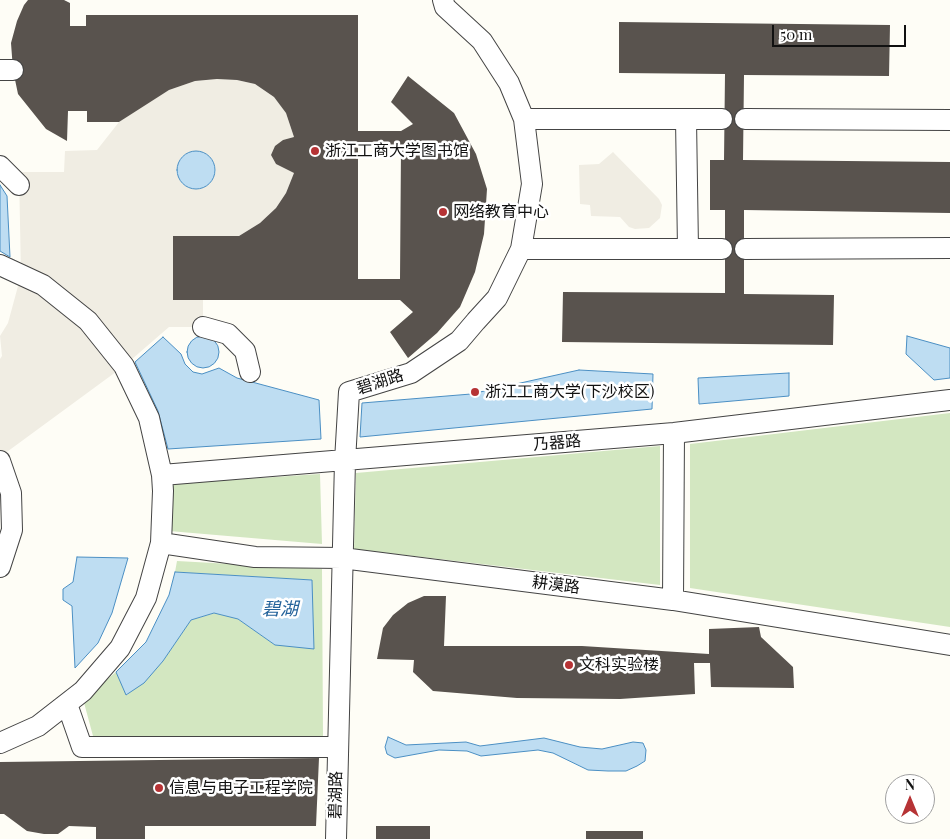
<!DOCTYPE html>
<meta charset="utf-8">
<style>
body{margin:0}
#map{position:relative;width:950px;height:839px;overflow:hidden;background:#fefdf6;font-family:"Playfair Display",serif}
canvas{display:block}
.north{position:absolute;left:885px;top:774px;width:50px;height:50px;box-sizing:border-box;background:#fff;border:1px solid #a0a0a0;border-radius:50%;rotate:0deg;font-size:14px;font-weight:700;line-height:20px;text-align:center;color:#111}
.north::after{content:'';display:block;margin:auto;width:18px;height:22px;background:#b63335;clip-path:polygon(50% 0,100% 100%,50% 72%,0 100%)}
.scale{position:absolute;left:772px;top:25px;width:134px;height:22px;box-sizing:border-box;border:2px solid #111;border-top:0;padding-left:6px;font-size:15px;line-height:18px;white-space:nowrap;color:#111;-webkit-text-stroke:4px #fff;paint-order:stroke}
</style>
<div id="map">
<canvas width="950" height="839"></canvas>
<div class="north">N</div>
<div class="scale">50 m</div>
</div>
<script>
const ctx = document.querySelector('canvas').getContext('2d');
ctx.lineJoin = 'round';
function fill(path, color) { ctx.fillStyle = color; ctx.fill(path, 'evenodd'); }
const shape = rows => new Path2D(rows.map(r => 'M' + r).join(''));
function trace(path, color, width, dash) { ctx.strokeStyle = color; ctx.lineWidth = width; ctx.lineCap = dash ? 'butt' : 'round'; ctx.setLineDash(dash || []); ctx.stroke(path); }
function label(font, color, halo, rows, align = 'center') {
  ctx.font = font + ' "Playfair Display","Noto Sans SC",serif'; ctx.lineWidth = 5; ctx.setLineDash([]); ctx.textBaseline = 'middle'; ctx.strokeStyle = halo; ctx.fillStyle = color; for (const [text, x, y, turn = 0] of rows) {
    ctx.save(); ctx.translate(x, y); ctx.rotate((+turn || 0) * Math.PI / 180); ctx.textAlign = isNaN(turn) ? turn : align; if (halo) ctx.strokeText(text, 0, 0); ctx.fillText(text, 0, 0); ctx.restore();
  }
}
fill(shape([
 [950,413,950,627,690,588,690,444],
 [660,446,660,585,354,549,356,473],
 [320,474,322,544,169,531,169,484],
 [177,561,322,569,323,737,93,736,83,699,116,672,127,695,163,661,191,620,215,613,238,619,275,645,312,580,175,572]
]), '#d3e7c1');
fill(shape([
 [217,79,237,80,255,84,274,97,286,113,294,137,283,140,271,155,276,164,294,173,286,193,276,208,260,223,239,236,173,236,173,300,203,300,203,327,169,327,124,366,0,457,0,359,2,356,0,336,8,323,21,275,19,172,64,172,65,151,97,150,119,122,146,103,169,90,195,81],
 [196,151,215,165,216,172,210,183,199,189,193,189,182,183,176,172,180,159,184,155],
 [613,152,659,199,662,205,660,218,649,228,635,229,629,227,620,217,591,216,590,205,580,204,579,165,599,164]
]), '#f0ede3');
const water = shape([
 '177 170a19 19 0 1 1 38 0a19 19 0 1 1-38 0Z',
 [0,185,7,196,10,257,0,251,0,185],
 '187 352a16 16 0 1 1 32 0a16 16 0 1 1-32 0Z',
 [907,336,950,348,950,378,934,380,906,354,907,336],
 [163,337,181,354,185,364,193,372,202,374,219,368,237,378,319,400,321,439,168,449,158,411,135,362,163,337],
 [579,370,653,374,652,409,360,437,362,403,471,394,579,370],
 [789,373,789,396,699,404,698,378,789,373],
 [77,557,128,558,112,613,98,643,75,668,72,606,63,600,63,589,73,582,77,557],
 [175,572,312,580,314,649,275,645,238,619,214,613,191,620,163,661,144,683,126,695,116,672,146,642,169,595,175,572],
 [388,737,406,745,466,742,480,746,544,738,580,747,602,749,633,742,643,743,646,750,645,761,637,766,626,771,608,771,588,770,553,753,538,750,481,756,467,751,439,750,395,758,387,754,385,747,388,737]
]);
fill(water, '#beddf2');
trace(water, '#4b8fc3', 1);
fill(shape([
 [28,0,64,0,70,3,70,26,86,26,86,15,358,15,358,131,401,131,413,124,391,102,408,76,454,113,476,154,487,189,484,234,475,272,460,307,437,333,408,358,390,332,413,312,400,300,173,300,173,236,239,236,260,223,276,208,286,193,294,173,276,164,271,155,275,146,283,140,294,137,286,113,274,97,255,84,237,80,217,79,195,81,169,90,119,122,87,122,87,111,68,111,67,141,46,129,18,94,13,70,11,43,17,21,24,5],
 [358,147,401,148,400,279,358,279],
 [619,22,890,25,889,76,744,75,743,160,950,162,950,213,744,210,744,294,834,295,833,345,562,342,563,292,725,293,725,210,710,210,710,160,724,160,725,74,619,73],
 [424,596,446,596,444,646,582,646,709,654,709,629,759,627,761,637,793,667,794,688,711,687,710,663,694,663,695,694,620,699,517,698,433,691,413,672,414,660,377,659,383,628,393,615,408,603],
 [319,758,316,826,145,826,145,839,96,839,96,827,69,826,58,834,44,834,27,831,4,814,0,814,0,762],
 [376,826,430,826,430,839,376,839],
 [586,831,643,831,643,839,586,839]
]), '#59534e');
const minor = shape([
 [0,70,13,70],
 [524,119,686,119,688,249],
 [686,119,722,119],
 [745,119,950,120],
 [0,166,19,185],
 [521,249,722,249],
 [745,249,950,248],
 [0,265,43,285,88,321,124,366,149,418,162,475,163,491,161,543,146,598,120,648,83,691,38,726,0,743],
 [203,327,228,334,245,351,250,372],
 [0,461,11,493,12,530,0,567],
 [162,475,674,433,950,400],
 [161,543,255,557,342,558,673,600,950,645],
 [673,600,674,433],
 [67,704,82,747,337,747],
 [336,839,345,461,349,392,411,373,459,341,476,321,497,298,521,249,532,184,524,119,509,83,482,41,445,7,443,0]
]);
trace(minor, '#444', 22);
trace(minor, '#fff', 20);
for (const [x, y, r, color] of [
 [315,151,5,"#b63335"],
 [443,212,5,"#b63335"],
 [475,392,5,"#b63335"],
 [569,665,5,"#b63335"],
 [159,788,5,"#b63335"]
]) { const dot = new Path2D(); dot.arc(x, y, r, 0, 2 * Math.PI); ctx.fillStyle = color; ctx.fill(dot); trace(dot, '#fff', 2); }
label('16px', '#111', '#fff', [
 ["浙江工商大学图书馆",325,151],
 ["网络教育中心",453,212],
 ["浙江工商大学(下沙校区)",485,392],
 ["文科实验楼",579,665],
 ["信息与电子工程学院",169,788]
], 'left');
label('16px', '#111', '#fff', [
 ["碧湖路",380,382,-18],
 ["乃器路",557,443,-5],
 ["耕漠路",556,585,7],
 ["碧湖路",336,795,-89]
]);
label('italic 18px', '#23629a', '#fff', [
 ["碧湖",280,609]
]);
</script>
